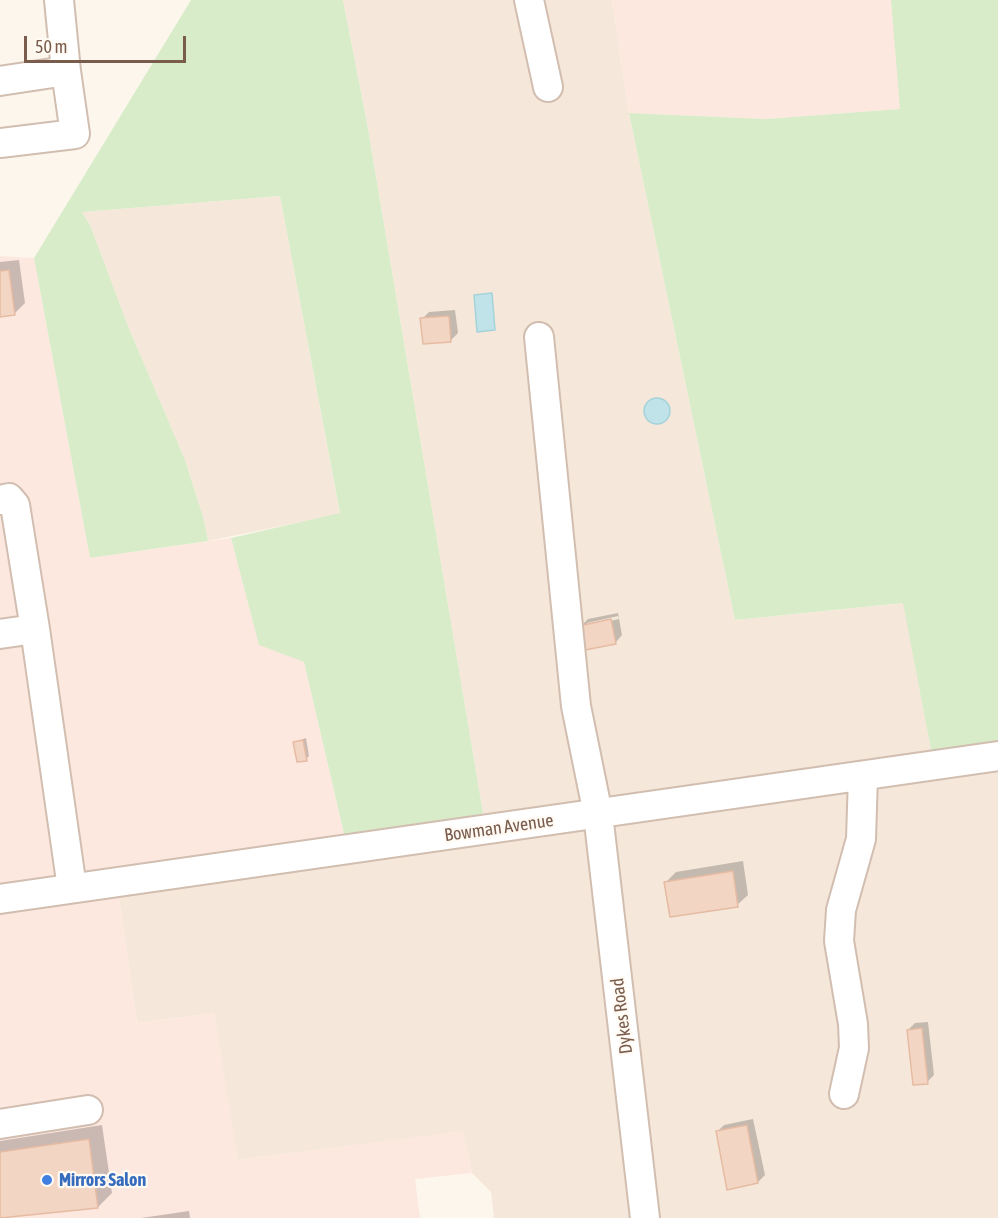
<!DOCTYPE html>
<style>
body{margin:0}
#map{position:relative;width:998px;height:1218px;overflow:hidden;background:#fdf6ec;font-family:"Asap Condensed",sans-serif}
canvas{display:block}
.scale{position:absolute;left:24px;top:36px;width:162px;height:27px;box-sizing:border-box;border:3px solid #7a5c4d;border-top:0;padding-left:8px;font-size:18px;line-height:21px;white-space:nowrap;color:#7a5c4d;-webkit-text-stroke:4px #fffaf3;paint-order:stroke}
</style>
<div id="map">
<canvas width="998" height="1218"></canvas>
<div class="scale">50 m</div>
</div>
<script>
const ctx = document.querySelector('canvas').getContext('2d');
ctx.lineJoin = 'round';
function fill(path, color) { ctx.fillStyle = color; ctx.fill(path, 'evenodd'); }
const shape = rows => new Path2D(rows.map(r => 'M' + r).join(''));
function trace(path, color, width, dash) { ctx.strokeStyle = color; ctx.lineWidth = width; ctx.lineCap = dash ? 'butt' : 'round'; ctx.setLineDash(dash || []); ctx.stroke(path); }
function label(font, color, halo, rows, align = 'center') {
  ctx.font = font + ' "Asap Condensed",sans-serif'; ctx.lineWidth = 4.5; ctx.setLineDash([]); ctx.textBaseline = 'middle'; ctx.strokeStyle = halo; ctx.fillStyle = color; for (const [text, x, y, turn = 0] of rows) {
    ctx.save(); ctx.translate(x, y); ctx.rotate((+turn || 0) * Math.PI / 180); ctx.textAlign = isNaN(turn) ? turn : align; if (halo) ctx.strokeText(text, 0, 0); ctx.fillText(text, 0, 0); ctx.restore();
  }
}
fill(shape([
 [343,0,612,0,629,113,735,620,904,603,932,755,484,819,367,123],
 [280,196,340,514,208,541,204,520,185,460,128,326,90,225,82,212],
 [998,767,998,1218,657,1218,611,823],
 [586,827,632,1218,494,1218,491,1192,472,1173,463,1132,237,1160,214,1013,137,1023,118,892]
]), '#f5e8da');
fill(shape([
 [612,0,891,0,901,109,766,119,629,113],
 [0,256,34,258,90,558,231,538,259,644,304,662,345,838,0,888],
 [118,892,137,1023,214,1013,238,1160,463,1131,472,1173,415,1179,420,1218,0,1218,0,910]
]), '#fde8e0');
fill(shape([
 [191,0,343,0,367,123,484,819,345,838,304,662,259,645,231,538,340,513,280,196,82,212,90,225,128,326,185,460,204,520,208,541,90,558,34,258],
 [891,0,998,0,998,745,932,755,903,603,735,620,629,113,766,119,900,109]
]), '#d8ecc9');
const water = shape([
 [492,293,495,330,477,332,474,295,492,293],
 '644 411a13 13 0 1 1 26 0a13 13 0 1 1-26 0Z'
]);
fill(water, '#bfe3e8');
trace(water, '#a5d3da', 1.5);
fill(shape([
 [19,260,25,303,14,314,0,316,0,262],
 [455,310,458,333,451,340,422,319,429,312],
 [618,613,622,635,616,642,581,626,588,619],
 [618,616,619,619,587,626,587,623],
 [306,738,309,756,306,759,295,742],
 [743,861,748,895,737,905,666,882,676,872],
 [928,1022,934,1075,927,1082,908,1030,915,1023],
 [753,1119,765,1175,758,1182,717,1132,724,1125],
 [102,1125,112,1193,98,1207,0,1218,0,1141],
 [189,1211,190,1218,141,1218]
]), '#0003');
const building = shape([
 [9,270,15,315,0,317,0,271,9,270],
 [449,316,451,342,423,344,420,318,449,316],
 [611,619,616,644,585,650,579,626,611,619],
 [303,740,307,761,297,762,293,742,303,740],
 [733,871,738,907,670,917,664,882,733,871],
 [922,1028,928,1084,913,1085,907,1030,922,1028],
 [747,1125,758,1183,727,1190,716,1131,747,1125],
 [89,1139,98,1208,0,1218,0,1152,89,1139]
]);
fill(building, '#f3d5c3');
trace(building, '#e6bba3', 1.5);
const minor = shape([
 [59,0,66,71],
 [529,0,548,87],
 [0,81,66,71,75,134,0,143],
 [539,337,576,706,598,814,645,1218],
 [0,500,9,498,15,505,35,629],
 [0,634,35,629,72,888],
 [0,899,998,756],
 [844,1094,854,1048,853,1024,839,941,841,910,861,839,863,776],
 [0,1124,88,1110]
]);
trace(minor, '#d1beb0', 32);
trace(minor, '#fff', 28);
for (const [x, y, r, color] of [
 [47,1180,6,"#3f7fe0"]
]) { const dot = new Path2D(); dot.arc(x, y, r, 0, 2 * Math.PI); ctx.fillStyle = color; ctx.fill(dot); trace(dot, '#fffaf3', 2); }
label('18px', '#7a5c4d', '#fffaf3', [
 ["Bowman Avenue",499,828,-8],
 ["Dykes Road",622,1016,-97]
]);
label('bold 18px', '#366cbe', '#fffaf3', [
 ["Mirrors Salon",59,1180]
], 'left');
</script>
